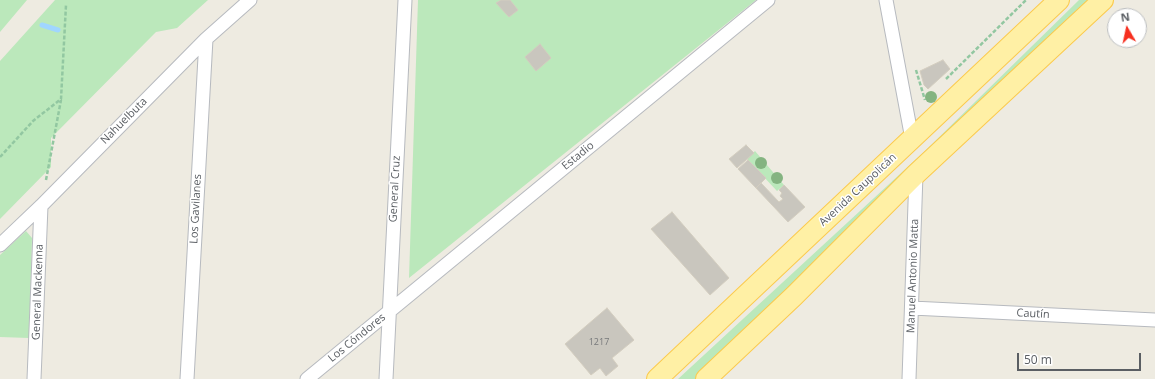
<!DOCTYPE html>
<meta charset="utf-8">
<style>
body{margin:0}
#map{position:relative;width:1155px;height:379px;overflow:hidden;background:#eeebe1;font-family:"Open Sans",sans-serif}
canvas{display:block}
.north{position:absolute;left:1107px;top:8px;width:40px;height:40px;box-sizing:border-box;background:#fff;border:1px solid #bdbfc1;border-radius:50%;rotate:351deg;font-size:11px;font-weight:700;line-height:16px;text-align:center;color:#5a5e63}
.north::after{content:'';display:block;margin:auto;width:14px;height:18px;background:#f62f1f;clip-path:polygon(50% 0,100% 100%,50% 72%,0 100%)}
.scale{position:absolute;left:1017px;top:353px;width:124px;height:18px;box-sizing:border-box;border:2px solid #5a5e63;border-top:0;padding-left:5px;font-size:12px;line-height:14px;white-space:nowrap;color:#5a5e63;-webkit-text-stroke:3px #fff;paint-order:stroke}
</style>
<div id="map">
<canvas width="1155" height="379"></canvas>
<div class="north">N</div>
<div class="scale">50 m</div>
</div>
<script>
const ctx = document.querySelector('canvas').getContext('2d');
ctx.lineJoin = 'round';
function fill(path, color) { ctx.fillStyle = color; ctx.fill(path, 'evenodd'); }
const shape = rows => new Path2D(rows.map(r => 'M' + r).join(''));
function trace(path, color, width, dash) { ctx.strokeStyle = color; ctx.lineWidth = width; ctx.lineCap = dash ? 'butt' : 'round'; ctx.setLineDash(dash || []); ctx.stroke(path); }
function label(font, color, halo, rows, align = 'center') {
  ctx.font = font + ' "Open Sans",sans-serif'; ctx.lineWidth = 3; ctx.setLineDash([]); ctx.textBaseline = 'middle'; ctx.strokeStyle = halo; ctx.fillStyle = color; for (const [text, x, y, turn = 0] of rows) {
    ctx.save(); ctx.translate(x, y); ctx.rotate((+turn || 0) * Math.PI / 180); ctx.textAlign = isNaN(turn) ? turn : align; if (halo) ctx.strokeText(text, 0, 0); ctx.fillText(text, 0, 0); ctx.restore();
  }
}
fill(shape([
 [0,0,27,0,0,32],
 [55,0,208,0,177,28,156,32,51,138,51,167,0,219,0,61],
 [418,0,756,0,409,278],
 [1079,0,1094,0,697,379,678,379,926,150],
 [755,151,784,185,777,191,747,159],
 [26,231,32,238,29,338,0,337,0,255]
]), '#bbe8bb');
trace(shape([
 [42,25,58,30]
]), '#a0d6ff', 5);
const building = shape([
 [501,0,510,0,518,10,509,17,496,3,501,0],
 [540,44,551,58,536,71,525,57,540,44],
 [943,60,950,69,928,89,924,85,920,71,943,60],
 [746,145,754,153,737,168,729,159,746,145],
 [748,160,766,178,756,188,738,169,748,160],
 [761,183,779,202,783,199,780,196,782,193,779,190,784,185,805,207,788,222,756,188,761,183],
 [672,212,729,278,710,295,651,229,672,212],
 [607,308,634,340,612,358,618,366,606,376,600,368,591,375,565,344,607,308]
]);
fill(building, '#c9c6be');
trace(building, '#d3cdbf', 1);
const minor = shape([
 [886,0,912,139],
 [0,245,41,206,206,39,250,0],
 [912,308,1155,320],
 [34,379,41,206],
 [187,379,206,39],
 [307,379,768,0],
 [386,379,405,0],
 [909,379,916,174]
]);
const primary = shape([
 [657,379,1059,0],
 [706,379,794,296,916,174,1103,0]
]);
trace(minor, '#b7babf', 15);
trace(primary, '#fcca4c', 22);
trace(shape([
 [916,70,925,100],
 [946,79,1026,0],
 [0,157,33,121,61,99,66,5],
 [46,180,61,100]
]), '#92c7a1', 2.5, [4, 2]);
trace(minor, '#fff', 13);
trace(primary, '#fff0a5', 20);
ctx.fillStyle = '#84b481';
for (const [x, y] of [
 [931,97],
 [761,163],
 [777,178]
]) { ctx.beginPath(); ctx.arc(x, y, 6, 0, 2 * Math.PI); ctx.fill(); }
label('9px', '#76787a', null, [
 ["1217",599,342]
]);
label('11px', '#5a5e63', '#fff', [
 ["Nahuelbuta",124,121,-45],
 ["Estadio",578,156,-39],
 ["General Cruz",395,189,-87],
 ["Avenida Caupolicán",858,190,-43],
 ["Los Gavilanes",196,209,-87],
 ["Manuel Antonio Matta",913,276,-88],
 ["General Mackenna",38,292,-88],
 ["Cautín",1033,314,3],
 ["Los Cóndores",357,338,-39]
]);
</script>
